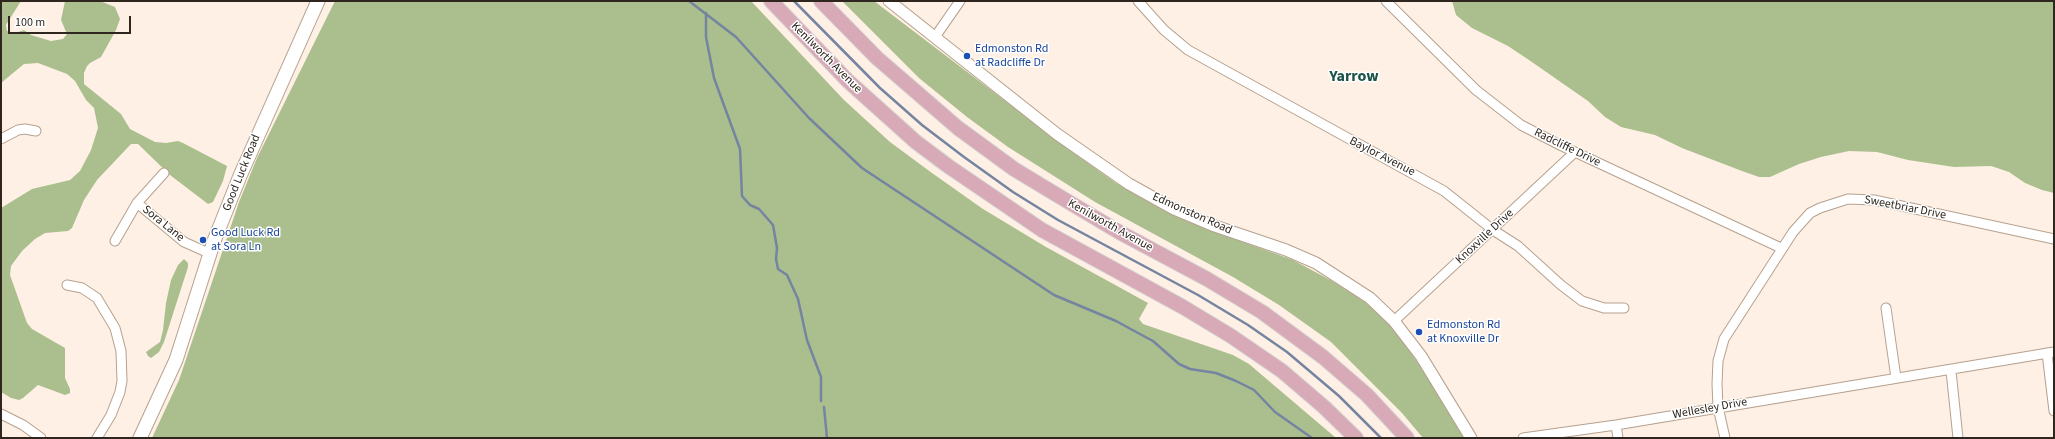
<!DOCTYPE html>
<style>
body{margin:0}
#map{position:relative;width:2055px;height:439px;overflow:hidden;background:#fef0e4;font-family:"Source Sans 3",sans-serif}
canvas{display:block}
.frame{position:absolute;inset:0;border:2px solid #2f271f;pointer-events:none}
.scale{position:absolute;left:8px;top:16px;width:123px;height:18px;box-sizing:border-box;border:2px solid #2f271f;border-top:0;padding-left:5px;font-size:12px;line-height:14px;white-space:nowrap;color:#2f271f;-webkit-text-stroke:3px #fff;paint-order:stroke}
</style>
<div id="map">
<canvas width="2055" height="439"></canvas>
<div class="frame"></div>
<div class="scale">100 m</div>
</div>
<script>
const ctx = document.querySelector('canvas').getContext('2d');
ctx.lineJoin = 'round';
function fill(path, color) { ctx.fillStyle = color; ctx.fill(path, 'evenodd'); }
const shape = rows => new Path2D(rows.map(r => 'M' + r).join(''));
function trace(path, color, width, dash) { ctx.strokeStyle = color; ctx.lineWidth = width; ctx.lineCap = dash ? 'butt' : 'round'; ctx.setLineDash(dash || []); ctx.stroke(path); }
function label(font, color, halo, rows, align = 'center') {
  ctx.font = font + ' "Source Sans 3",sans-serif'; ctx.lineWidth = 3; ctx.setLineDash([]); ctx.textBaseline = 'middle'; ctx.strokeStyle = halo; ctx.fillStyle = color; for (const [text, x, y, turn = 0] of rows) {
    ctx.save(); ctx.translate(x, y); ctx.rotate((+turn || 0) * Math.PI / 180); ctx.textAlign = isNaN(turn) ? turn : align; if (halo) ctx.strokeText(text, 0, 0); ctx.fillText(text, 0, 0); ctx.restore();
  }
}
fill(shape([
 [3,1,21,1,6,25,7,31,15,33,24,30,31,35,51,41,63,39,67,34,61,20,65,1,100,1,115,7,120,19,116,30,101,57,90,63,87,66,84,73,84,84,121,114,130,129,155,142,166,143,178,141,183,143,227,166,223,181,213,202,208,204,170,175,138,144,131,144,97,180,84,200,72,228,68,231,45,233,35,239,22,251,11,266,10,275,27,323,32,329,65,348,65,378,70,389,70,393,65,395,38,385,23,398,19,400,11,398,1,392,1,208,32,189,70,180,80,171,91,150,98,128,94,108,86,100,75,81,67,74,38,63,24,64,1,83,1,3],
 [335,1,751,1,844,100,890,142,932,173,983,209,1046,247,1148,303,1139,319,1143,324,1233,355,1249,364,1336,438,152,438,179,380,239,202,257,158],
 [842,1,874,1,1071,151,1116,183,1154,205,1204,228,1293,260,1332,281,1365,302,1386,320,1401,338,1440,396,1465,438,1423,438,1402,413,1331,342,1279,305,1233,277,1095,202,1008,147,967,117,919,78],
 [1452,1,2054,1,2054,193,2042,190,2025,183,2009,172,1991,166,1954,167,1908,160,1877,152,1849,151,1821,157,1799,164,1770,177,1759,177,1742,171,1682,148,1655,135,1621,127,1605,117,1588,101,1529,60,1508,46,1472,28,1456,15],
 [184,259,188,263,188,267,164,342,159,352,151,358,148,356,146,352,160,342,163,330,166,303,171,280,178,265]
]), '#abbf8e');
trace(shape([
 [689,1,736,37,809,118,862,168,1054,295,1116,321,1138,333,1153,341,1179,364,1190,369,1216,373,1236,381,1254,390,1275,412,1312,438],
 [794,1,880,88,922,125,964,157,1013,192,1058,220,1198,295,1248,325,1287,352,1339,396,1381,438],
 [706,13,706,37,714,78,740,149,742,196,750,205,759,209,773,225,777,248,776,259,778,269,787,275,798,299,807,340,821,377,821,401],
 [824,407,827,438]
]), '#7584a0', 2.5);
const minor = shape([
 [1138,1,1164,30,1188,50,1444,191,1493,230,1518,246,1561,285,1582,301,1604,308,1624,308],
 [1386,1,1476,90,1521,125,1562,146,1781,248],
 [935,37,960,1],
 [1,139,18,130,25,129,36,131],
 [137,203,184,242,211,254],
 [115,241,137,203,164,173],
 [67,285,82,288,97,298,115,328,121,351,122,381,120,392,111,415,97,438],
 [1886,308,1896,378],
 [1394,321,1575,152],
 [2047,353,2054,411],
 [1951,371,1958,438],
 [1,414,23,425,41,438],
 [1616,425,1618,438],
 [1523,438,1616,425,2054,352],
 [1725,438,1718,407,1717,384,1718,361,1724,339,1793,232,1810,213,1820,208,1848,199,1874,200,2054,239]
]);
const tertiary = shape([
 [889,1,1057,134,1129,184,1174,209,1212,225,1286,250,1316,263,1370,298,1394,321,1421,356,1471,438]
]);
const secondary = shape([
 [140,438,176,360,214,241,240,176,318,1]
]);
const primary = shape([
 [771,1,848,81,916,142,948,166,1042,230,1183,307,1231,336,1282,371,1324,407,1356,438],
 [821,1,877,58,958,128,1014,169,1052,192,1119,232,1207,279,1262,312,1323,357,1367,395,1407,438]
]);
trace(minor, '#b6a18e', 11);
trace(tertiary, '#b6a18e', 13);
trace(secondary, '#b6a18e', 15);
trace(primary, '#d5d4d2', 16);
trace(minor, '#fff', 9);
trace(tertiary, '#fff', 11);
trace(secondary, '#fff', 13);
trace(primary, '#d8aab8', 14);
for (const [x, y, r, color] of [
 [967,56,4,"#1a4fb4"],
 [203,240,4,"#1a4fb4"],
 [1419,332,4,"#1a4fb4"]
]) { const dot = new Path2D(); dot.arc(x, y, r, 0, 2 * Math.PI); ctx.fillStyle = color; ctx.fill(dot); trace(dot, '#fff', 1.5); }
label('12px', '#164399', '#fff', [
 ["Edmonston Rd",975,49],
 ["at Radcliffe Dr",975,63],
 ["Good Luck Rd",211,233],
 ["at Sora Ln",211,247],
 ["Edmonston Rd",1427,325],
 ["at Knoxville Dr",1427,339]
], 'left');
label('12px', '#2f271f', '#fff', [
 ["Kenilworth Avenue",826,58,45],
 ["Radcliffe Drive",1567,148,26],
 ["Baylor Avenue",1382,157,27],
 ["Good Luck Road",242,173,-68],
 ["Sweetbriar Drive",1905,208,11],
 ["Edmonston Road",1192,214,24],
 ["Sora Lane",163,224,39],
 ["Kenilworth Avenue",1110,226,29],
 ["Knoxville Drive",1485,237,-43],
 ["Wellesley Drive",1710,409,-10]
]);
label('bold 16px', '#1c5248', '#fff', [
 ["Yarrow",1354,77]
]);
</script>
